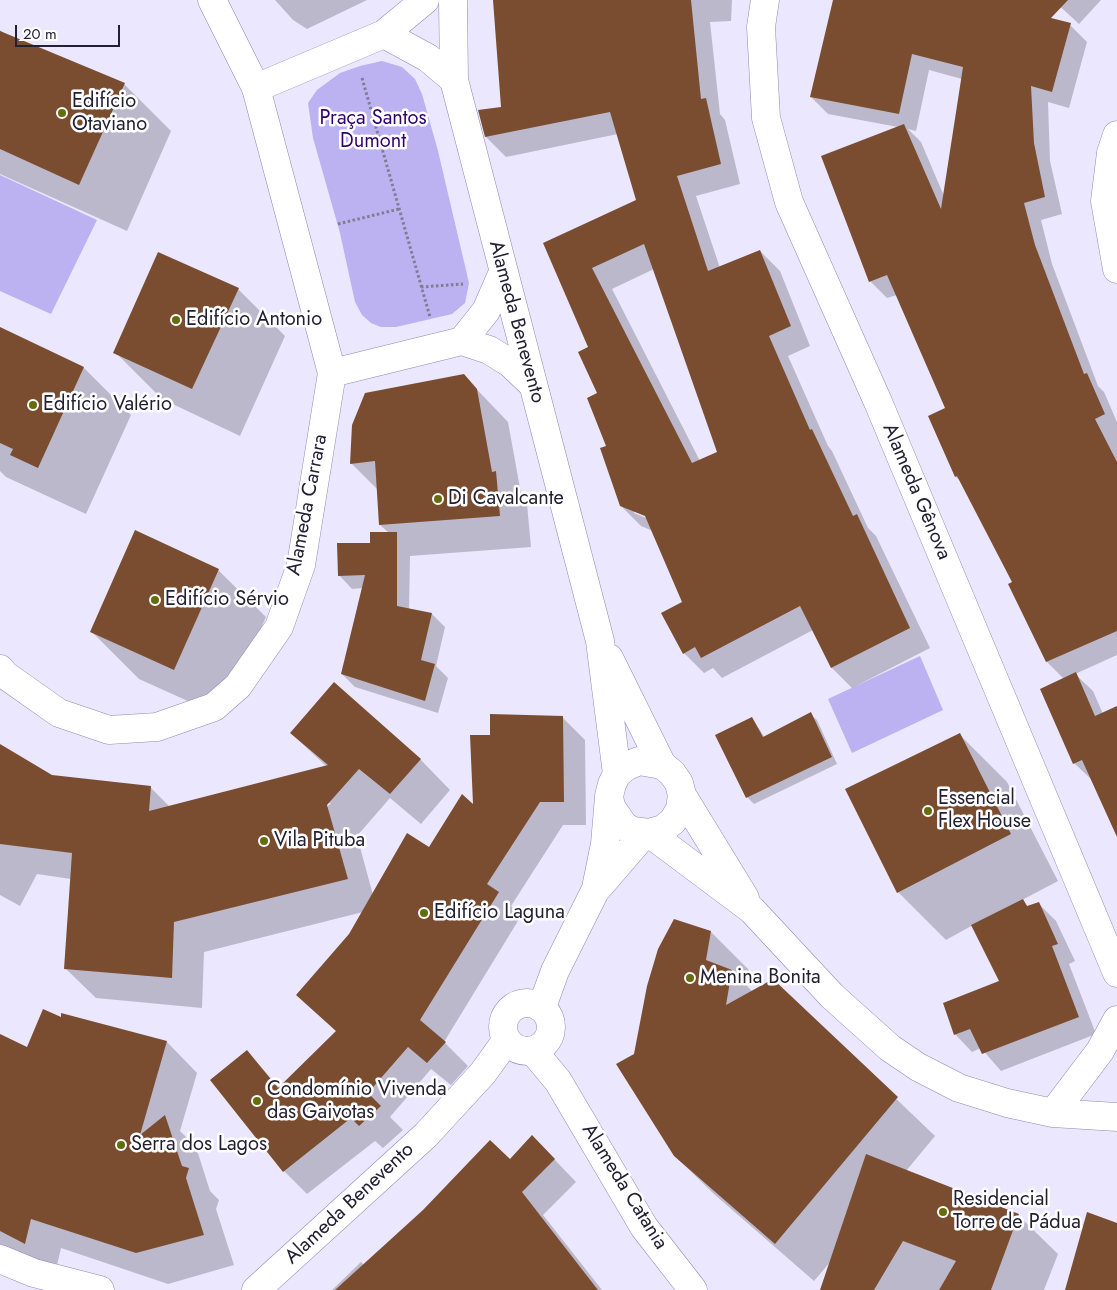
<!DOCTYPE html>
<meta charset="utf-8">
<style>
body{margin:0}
#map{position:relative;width:1117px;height:1290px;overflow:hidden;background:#eae7fe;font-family:Jost,sans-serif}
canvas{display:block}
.scale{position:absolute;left:15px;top:25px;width:105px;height:22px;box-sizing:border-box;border:2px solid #232034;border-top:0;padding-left:6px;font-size:15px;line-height:18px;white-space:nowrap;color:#232034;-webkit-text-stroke:4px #fff;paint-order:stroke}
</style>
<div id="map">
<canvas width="1117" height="1290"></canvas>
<div class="scale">20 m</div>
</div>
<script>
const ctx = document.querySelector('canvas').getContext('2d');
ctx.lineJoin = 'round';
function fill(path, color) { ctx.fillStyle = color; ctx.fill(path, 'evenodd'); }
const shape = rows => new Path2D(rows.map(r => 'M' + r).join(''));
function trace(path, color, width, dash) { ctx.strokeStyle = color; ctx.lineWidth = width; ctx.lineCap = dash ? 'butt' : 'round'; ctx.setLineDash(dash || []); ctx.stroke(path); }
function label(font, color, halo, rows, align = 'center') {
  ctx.font = font + ' Jost,sans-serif'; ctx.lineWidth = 5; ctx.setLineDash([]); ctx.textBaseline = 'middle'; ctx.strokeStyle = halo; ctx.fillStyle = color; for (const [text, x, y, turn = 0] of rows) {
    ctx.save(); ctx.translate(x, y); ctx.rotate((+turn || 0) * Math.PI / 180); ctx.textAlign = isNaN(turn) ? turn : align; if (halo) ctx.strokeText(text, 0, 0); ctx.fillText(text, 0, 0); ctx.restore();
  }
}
fill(shape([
 [382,61,402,67,415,79,422,94,438,151,469,283,465,303,452,314,396,327,381,327,371,323,362,315,355,302,340,233,313,138,308,103,317,90,340,73,360,66],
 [0,175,97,220,51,314,0,291],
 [920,656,943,710,852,753,828,699]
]), '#bcb1f1');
fill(shape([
 [275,0,367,0,307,29,293,20],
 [494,0,732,0,731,21,710,22,720,114,725,120,740,184,696,196,720,268,760,251,780,271,810,346,788,356,828,446,832,451,868,528,876,536,930,648,852,688,832,668,813,630,722,678,713,668,704,673,684,653,684,602,653,531,641,526,621,506,590,348,544,244,638,200,618,134,506,157,486,137,502,108],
 [654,269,719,453,700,461,612,289],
 [634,511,652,517,651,520,634,513],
 [834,0,979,0,1070,25,1087,42,1069,108,1048,102,1050,161,1062,214,1041,220,1052,264,1098,386,1104,392,1117,422,1117,655,1075,674,1093,691,1103,714,1117,708,1117,834,1092,780,1074,763,1064,679,1047,662,1014,583,962,482,956,477,929,417,947,409,897,295,887,298,870,281,898,127,828,114,811,97],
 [929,70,962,79,944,196,921,142,908,129,916,131],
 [1053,0,1101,0,1079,24],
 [0,30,5,34,124,84,171,131,127,231,0,174],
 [238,289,285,336,240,436,162,399,115,352],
 [0,339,84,368,131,415,86,514,6,477,0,471],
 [463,375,508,422,522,499,527,504,531,547,410,556,409,610,432,614,445,627,436,666,448,678,438,713,355,687,342,674,363,588,352,589,339,575,371,544,389,533,380,525,378,490,351,463],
 [218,570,266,617,221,716,139,679,92,632],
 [810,714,817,720,837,764,754,804,747,797,716,736,752,718,765,738],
 [562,717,585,740,586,825,563,825,511,906,521,916,444,1042,468,1066,451,1085,431,1069,390,1117,403,1130,383,1148,375,1141,307,1194,284,1171,211,1080,247,1052,280,1088,337,1032,298,995,350,934,363,912,204,952,202,1008,96,998,65,968,71,879,37,874,20,906,0,895,0,745,51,776,150,787,170,807,326,766,291,733,420,759,450,790,421,824,390,798,357,836,373,895,430,848,474,807,491,737],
 [327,803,331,803,324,810],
 [960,735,1007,782,1058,881,1022,900,1028,907,1038,903,1056,921,1075,961,1069,964,1096,1034,1001,1071,981,1048,972,1052,955,1034,1000,982,973,925,946,940,898,892],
 [711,932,749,970,746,985,753,992,773,981,935,1136,906,1171,1018,1215,1058,1254,1044,1290,826,1290,831,1261,814,1281,714,1194,675,1156,636,1055],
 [62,1014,167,1042,197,1073,180,1131,196,1147,210,1191,219,1200,216,1209,234,1265,168,1284,61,1248,55,1274,0,1244,0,1046,28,1049,62,1019],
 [554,1159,576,1182,543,1215,602,1290,332,1290,361,1262,364,1265,510,1161]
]), '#0003');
fill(shape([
 [493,0,691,0,701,99,706,98,721,164,677,176,708,271,760,250,791,326,769,336,810,430,812,429,853,516,857,514,910,628,831,668,800,606,701,658,695,647,683,654,661,613,682,602,645,516,620,506,600,448,606,446,587,398,597,393,578,352,588,347,543,243,636,200,610,112,485,137,478,110,501,107],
 [644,244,717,452,692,463,592,268],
 [833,0,1068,0,1051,18,1071,23,1052,92,1031,86,1034,143,1045,197,1024,203,1035,245,1084,374,1087,373,1105,414,1095,419,1117,462,1117,631,1046,662,1008,584,1012,582,957,476,955,477,928,416,945,408,887,275,869,282,821,156,904,124,941,209,963,67,912,54,899,114,810,97],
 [0,31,125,83,79,185,0,149],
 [158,252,239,288,192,389,113,353],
 [0,327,84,367,38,468,10,455,13,449,0,443],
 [464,374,477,389,492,472,496,471,500,516,379,525,375,461,350,464,352,425,365,393],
 [135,530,219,569,174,670,90,632],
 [370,532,397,532,397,606,432,613,421,660,435,664,425,701,341,674,365,575,338,576,337,543,370,543],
 [1076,672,1095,716,1117,706,1117,837,1082,760,1073,764,1040,689],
 [334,682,421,759,390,794,359,769,327,805,348,879,174,922,172,978,64,969,72,853,0,844,0,744,52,775,151,786,149,811,328,765,290,733],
 [811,712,832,757,746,798,715,735,752,717,763,737],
 [490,714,563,716,564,802,540,802,487,884,499,892,420,1020,446,1042,427,1063,408,1047,368,1093,381,1106,359,1126,351,1118,283,1172,210,1080,247,1050,278,1088,336,1031,296,995,349,934,407,833,429,847,462,794,473,804,470,735,490,735],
 [960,733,1011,834,897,893,845,789],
 [1023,899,1027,906,1039,902,1058,944,1052,946,1079,1017,982,1054,970,1029,954,1035,943,1003,999,981,971,925],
 [674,919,711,931,706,960,732,970,726,1005,773,979,898,1097,775,1244,674,1156,616,1064,634,1054,647,986,658,949],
 [43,1009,61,1017,61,1013,167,1041,140,1135,165,1115,182,1166,189,1168,186,1178,204,1235,136,1253,31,1219,25,1244,0,1231,0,1034,27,1047],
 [532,1135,555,1159,522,1192,598,1290,335,1290,423,1210,490,1140,510,1159],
 [866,1154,1019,1214,991,1290,939,1290,956,1261,903,1241,874,1290,820,1290],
 [1087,1212,1117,1223,1117,1290,1065,1290]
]), '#7b4d30');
const minor = shape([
 [212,0,256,88],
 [0,669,5,675,59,713,109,730,157,727,214,707,238,686,279,627,301,565,332,373],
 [533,1051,558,1081,644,1227,693,1290]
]);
const tertiary = shape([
 [425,0,384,34,256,88,332,373,462,341,489,350,510,363,533,385],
 [453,0,454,80,600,641,617,774],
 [765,0,761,27,766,118,789,202,878,402,1117,973],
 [384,34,428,58,454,80],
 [1117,135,1111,153,1105,201,1117,269],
 [462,341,486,311,503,272],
 [609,658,662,765,672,773,679,783,682,795,680,809,673,821,663,829,649,833,633,831,624,826,611,807,609,796,612,784,617,774,627,766,639,761,662,765],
 [682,795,745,898],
 [649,833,752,910,832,996,890,1048,918,1067,959,1088,1007,1103,1053,1113,1117,1117],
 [596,888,605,844,609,797],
 '503 1027a24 24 0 1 1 48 0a24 24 0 1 1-48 0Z',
 [542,1007,555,971,595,891,645,833],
 [1053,1113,1100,1051,1117,1020],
 [0,1259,34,1273,100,1290],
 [256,1290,426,1135,483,1073,506,1041]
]);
trace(minor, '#9087ba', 29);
trace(tertiary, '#9087ba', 29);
trace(shape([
 [362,78,430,317],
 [338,224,399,209],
 [421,287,463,284]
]), '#807d93', 3, [2.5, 2.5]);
trace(minor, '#fff', 28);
trace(tertiary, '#fff', 28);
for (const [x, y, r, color] of [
 [62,113,5,"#676b0c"],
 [176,320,5,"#676b0c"],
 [33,405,5,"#676b0c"],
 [438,499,5,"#676b0c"],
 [155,600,5,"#676b0c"],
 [928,811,5,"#676b0c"],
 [264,841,5,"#676b0c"],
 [424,913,5,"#676b0c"],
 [690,978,5,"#676b0c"],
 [257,1101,5,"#676b0c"],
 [121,1145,5,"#676b0c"],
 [943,1212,5,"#676b0c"]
]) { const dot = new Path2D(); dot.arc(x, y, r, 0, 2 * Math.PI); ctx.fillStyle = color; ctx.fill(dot); trace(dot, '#fff', 2); }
label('20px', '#232034', '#fff', [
 ["Edifício",72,102],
 ["Otaviano",72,125],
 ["Edifício Antonio",186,320],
 ["Edifício Valério",43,405],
 ["Di Cavalcante",448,499],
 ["Edifício Sérvio",165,600],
 ["Essencial",938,799],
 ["Flex House",938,822],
 ["Vila Pituba",274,841],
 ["Edifício Laguna",434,913],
 ["Menina Bonita",700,978],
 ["Condomínio Vivenda",267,1090],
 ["das Gaivotas",267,1113],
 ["Serra dos Lagos",131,1145],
 ["Residencial",953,1200],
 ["Torre de Pádua",953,1223]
], 'left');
label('20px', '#320170', '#fff', [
 ["Praça Santos",373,119],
 ["Dumont",373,142]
]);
label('20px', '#232034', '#fff', [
 ["Alameda Benevento",516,322,75],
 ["Alameda Gênova",916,492,67],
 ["Alameda Carrara",308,505,-79],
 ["Alameda Catania",624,1187,58],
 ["Alameda Benevento",350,1204,-43]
]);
</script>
